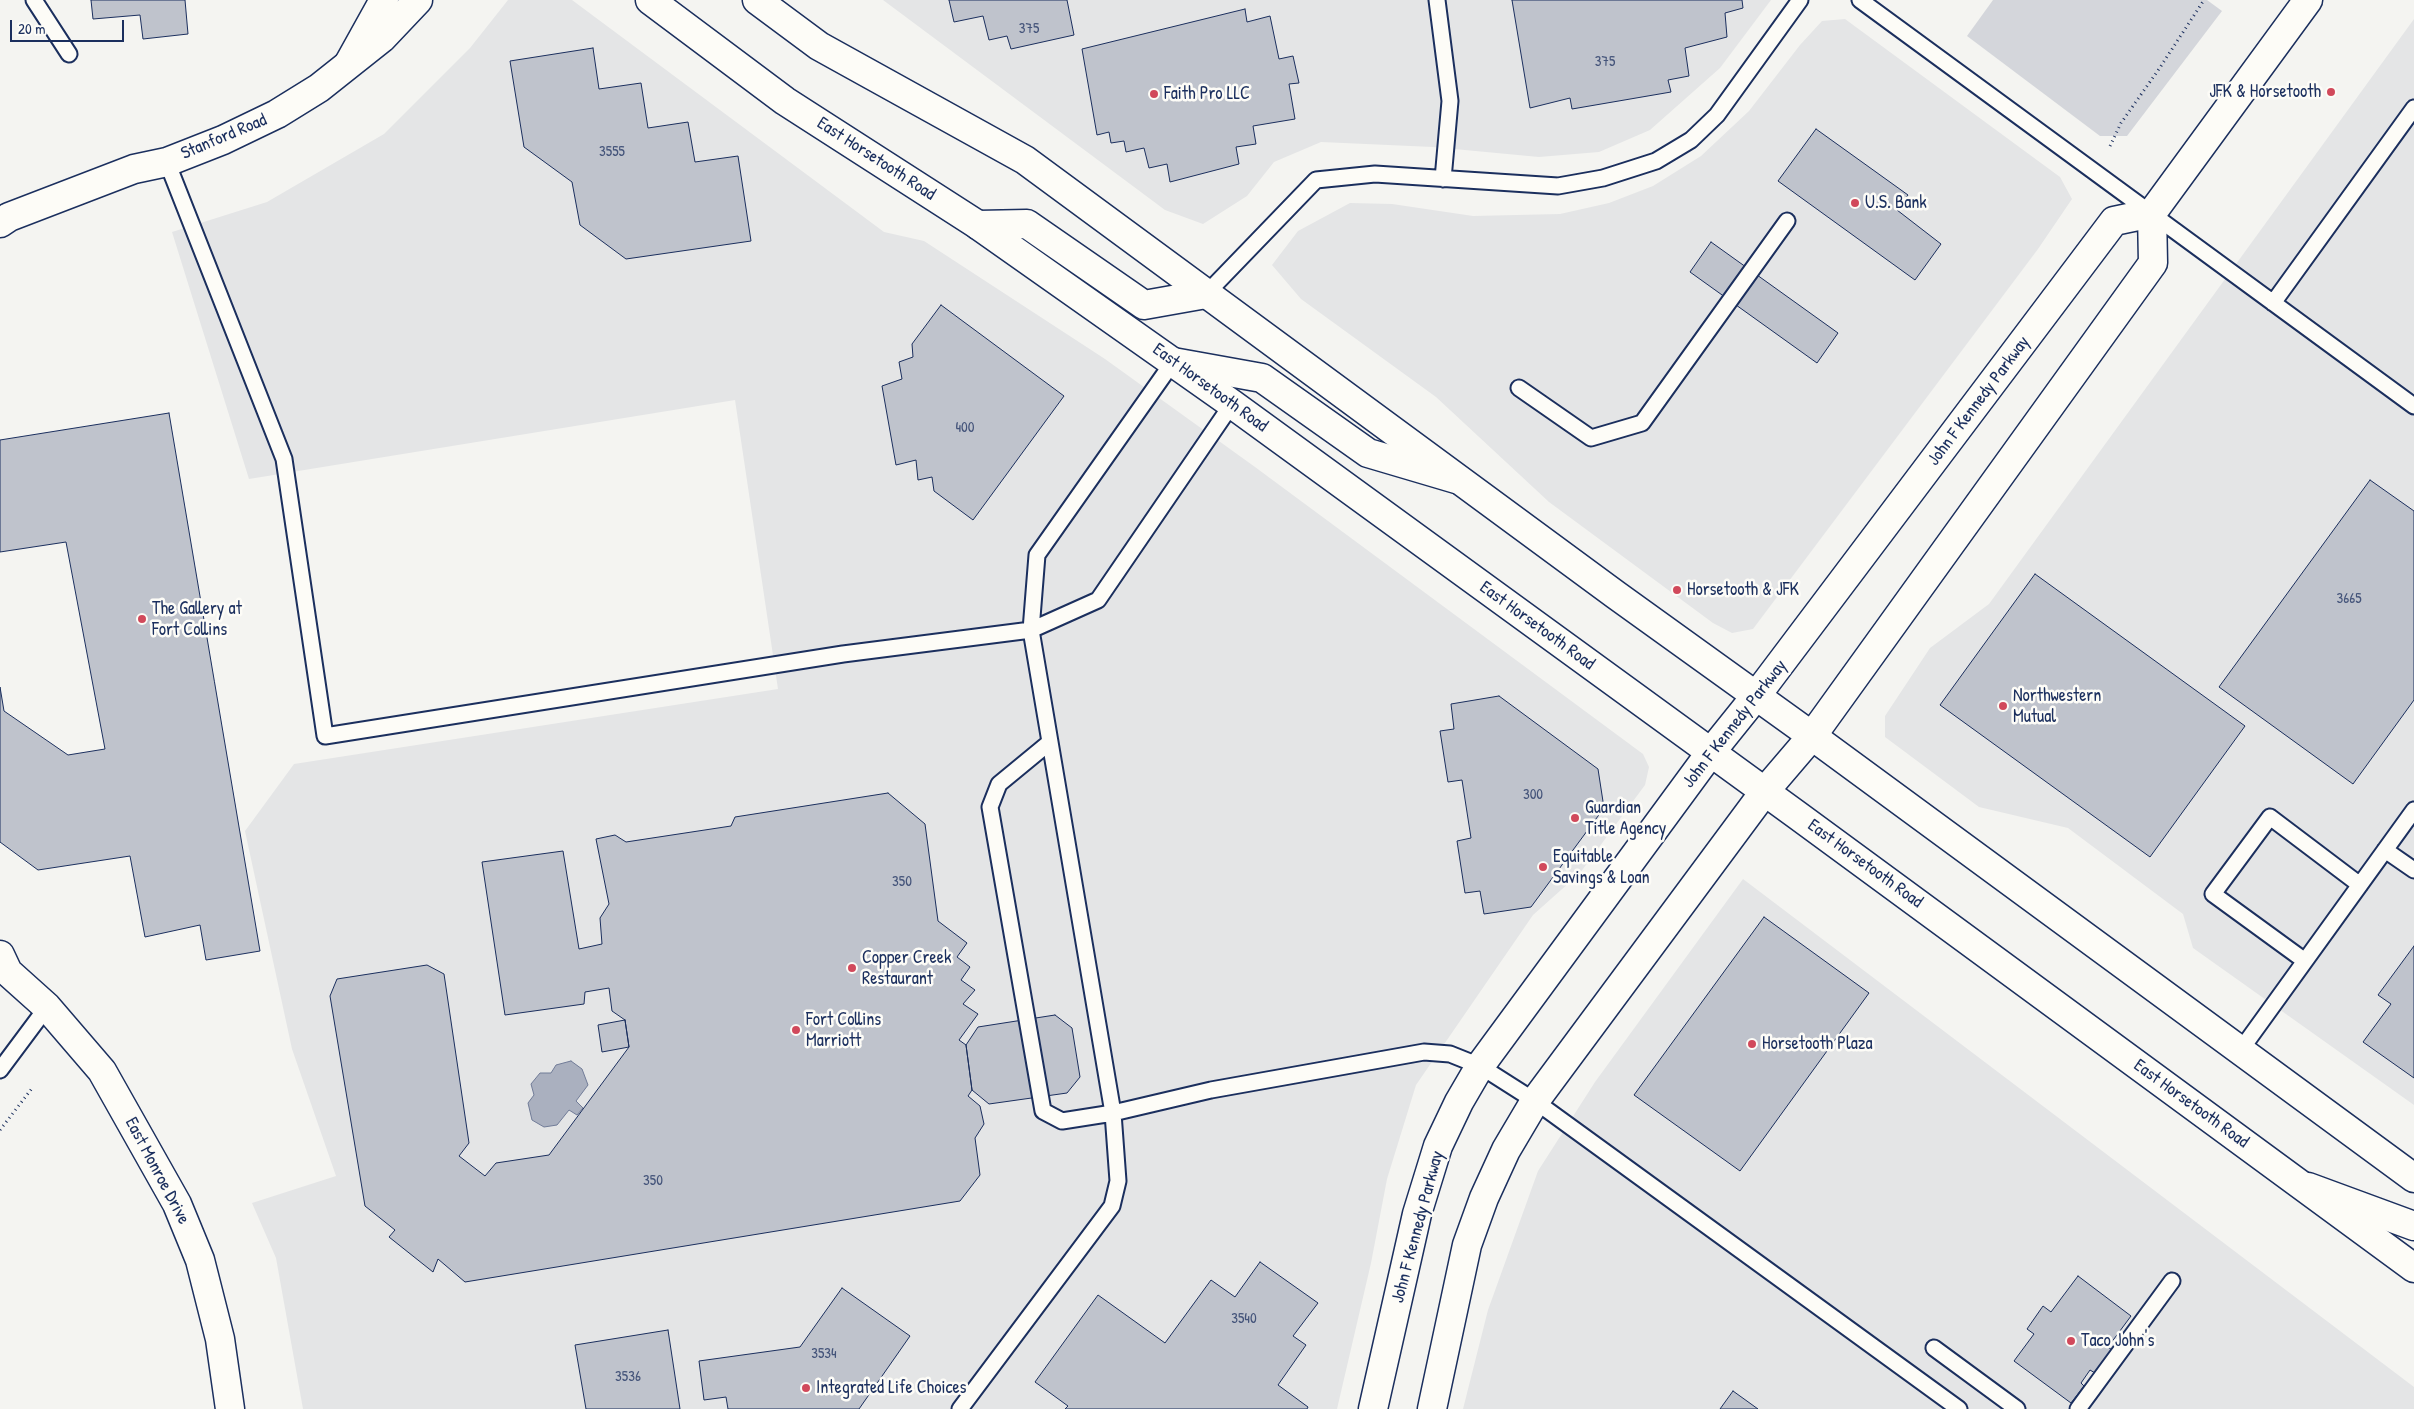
<!DOCTYPE html>
<style>
body{margin:0}
#map{position:relative;width:2414px;height:1409px;overflow:hidden;background:#f4f4f1;font-family:"Patrick Hand",sans-serif}
canvas{display:block}
.scale{position:absolute;left:10px;top:20px;width:114px;height:22px;box-sizing:border-box;border:2px solid #1b2f5e;border-top:0;padding-left:6px;font-size:15px;line-height:18px;white-space:nowrap;color:#1b2f5e;-webkit-text-stroke:4px #fdfcf7;paint-order:stroke}
</style>
<div id="map">
<canvas width="2414" height="1409"></canvas>
<div class="scale">20 m</div>
</div>
<script>
const ctx = document.querySelector('canvas').getContext('2d');
ctx.lineJoin = 'round';
function fill(path, color) { ctx.fillStyle = color; ctx.fill(path, 'evenodd'); }
const shape = rows => new Path2D(rows.map(r => 'M' + r).join(''));
function trace(path, color, width, dash) { ctx.strokeStyle = color; ctx.lineWidth = width; ctx.lineCap = dash ? 'butt' : 'round'; ctx.setLineDash(dash || []); ctx.stroke(path); }
function label(font, color, halo, rows, align = 'center') {
  ctx.font = font + ' "Patrick Hand",sans-serif'; ctx.lineWidth = 5; ctx.setLineDash([]); ctx.textBaseline = 'middle'; ctx.strokeStyle = halo; ctx.fillStyle = color; for (const [text, x, y, turn = 0] of rows) {
    ctx.save(); ctx.translate(x, y); ctx.rotate((+turn || 0) * Math.PI / 180); ctx.textAlign = isNaN(turn) ? turn : align; if (halo) ctx.strokeText(text, 0, 0); ctx.fillText(text, 0, 0); ctx.restore();
  }
}
fill(shape([
 [508,0,572,0,884,232,924,241,1105,359,1255,467,1643,754,1649,767,1645,785,1580,873,1533,915,1416,1085,1387,1179,1371,1263,1337,1409,303,1409,276,1258,252,1203,336,1176,292,1049,245,831,294,764,778,689,735,400,249,479,172,232,267,202,384,134,470,48],
 [883,0,1771,0,1720,68,1650,130,1599,152,1539,157,1433,147,1321,142,1274,162,1247,196,1203,224,1165,210],
 [1845,19,2060,177,2072,199,2038,249,1753,629,1732,633,1713,623,1549,502,1436,397,1301,299,1272,265,1298,231,1350,203,1392,204,1473,216,1560,214,1609,203,1653,186,1701,156,1749,111,1800,45,1822,21],
 [2414,19,2414,1105,2193,948,2183,914,2068,828,1979,807,1885,737,1885,716,1930,648,1989,604],
 [1743,879,2414,1387,2414,1409,1463,1409,1488,1310,1538,1171,1595,1082]
]), '#e4e5e6');
fill(shape([
 [1993,0,2207,0,2222,11,2127,136,2100,136,1967,36]
]), '#d4d6db');
const water = shape([
 [571,1061,582,1069,588,1085,576,1101,583,1108,577,1115,569,1110,557,1125,544,1127,532,1120,528,1103,534,1095,531,1084,540,1073,551,1073,556,1065,571,1061]
]);
fill(water, '#aab0bf');
trace(water, '#717c98', 1);
const building = shape([
 [91,0,185,0,188,34,143,39,140,15,93,19,91,0],
 [949,0,1067,0,1074,35,1011,49,1007,36,989,40,983,16,954,22,949,0],
 [1512,0,1742,0,1743,8,1725,13,1727,37,1685,48,1689,76,1668,80,1671,92,1572,109,1570,98,1530,108,1512,0],
 [1245,9,1247,22,1270,16,1279,59,1293,56,1299,83,1289,84,1295,119,1253,126,1256,144,1236,147,1239,164,1170,182,1167,164,1149,168,1144,148,1126,152,1124,141,1111,143,1109,132,1097,135,1082,49,1245,9],
 [593,48,599,89,641,83,648,128,688,122,695,162,738,156,751,241,626,259,580,225,572,182,524,147,510,61,593,48],
 [1816,129,1908,195,1897,210,1941,244,1915,280,1778,181,1816,129],
 [1711,242,1838,333,1817,363,1690,272,1711,242],
 [941,305,1064,396,973,520,934,491,932,477,918,480,916,460,896,465,882,386,902,379,899,362,913,357,912,344,941,305],
 [169,413,260,951,206,960,200,925,145,937,130,856,38,870,0,842,0,687,4,711,68,755,105,749,66,542,0,552,0,440,169,413],
 [2370,480,2414,511,2414,700,2353,784,2219,687,2370,480],
 [2035,574,2245,726,2150,857,1940,705,2035,574],
 [1499,696,1598,769,1604,808,1531,907,1484,914,1480,891,1465,893,1457,841,1471,838,1462,780,1448,782,1440,731,1454,729,1451,704,1499,696],
 [888,793,925,824,938,921,967,943,957,957,970,967,961,980,975,990,963,1004,978,1014,959,1040,966,1045,972,1090,968,1096,980,1106,984,1124,975,1138,980,1175,960,1201,465,1282,438,1259,433,1272,389,1237,395,1230,365,1206,330,996,337,979,427,965,444,974,469,1143,459,1156,485,1176,496,1163,549,1155,629,1047,625,1020,612,1011,609,988,585,992,584,1004,505,1015,482,862,563,851,579,949,602,944,600,918,609,904,596,839,615,835,626,842,731,826,735,817,888,793],
 [1764,917,1869,993,1740,1171,1634,1095,1764,917],
 [2414,946,2414,1078,2363,1042,2391,1004,2378,995,2414,946],
 [1055,1015,1072,1028,1080,1077,1067,1093,989,1104,972,1090,966,1045,978,1027,1055,1015],
 [625,1020,629,1047,602,1052,598,1025,625,1020],
 [1260,1262,1318,1303,1293,1336,1306,1345,1278,1385,1308,1407,1307,1409,1065,1409,1068,1406,1035,1382,1098,1295,1165,1343,1211,1280,1235,1297,1260,1262],
 [2078,1276,2131,1316,2108,1347,2112,1350,2095,1373,2090,1370,2081,1383,2084,1386,2071,1403,2014,1361,2034,1334,2027,1329,2043,1306,2051,1312,2078,1276],
 [842,1288,910,1336,859,1409,728,1409,726,1397,704,1400,699,1361,800,1347,842,1288],
 [668,1330,680,1409,586,1409,575,1345,668,1330],
 [1733,1391,1758,1409,1720,1409,1733,1391]
]);
fill(building, '#bfc3cc');
trace(building, '#1b2f5e', 1);
const lane = shape([
 [34,0,69,54],
 [1437,0,1450,101,1443,179],
 [1860,0,2414,406],
 [167,162,284,459,325,736,843,654,1031,630,1113,1113,1211,1090,1424,1052,1450,1054,1480,1066,1535,1101,1959,1409],
 [1206,294,1316,180,1375,174,1558,186,1603,178,1656,161,1691,140,1717,115,1800,0],
 [2273,303,2414,108],
 [1173,362,1037,555,1031,630,1098,600,1232,404],
 [1519,388,1591,438,1642,423,1787,221],
 [2385,850,2414,870],
 [2305,961,2213,894,2270,817,2360,885],
 [2240,1051,2414,810],
 [0,1070,47,1007],
 [1934,1348,2017,1409],
 [960,1409,1112,1206,1118,1181,1113,1113,1062,1121,1043,1111,990,807,999,784,1050,742],
 [2078,1409,2172,1281]
]);
const street = shape([
 [0,223,9,217,134,169,167,162,223,140,277,114,319,88,382,38,418,0],
 [978,225,1027,224,1144,305,1206,294],
 [1173,362,1262,378,1368,453,1456,479],
 [0,955,8,972,47,1007,102,1071,177,1204,200,1260,220,1339,230,1409],
 [2308,1187,2414,1226],
 [1373,1409,1417,1214,1438,1146,1459,1102,1480,1066,1711,752,1756,696],
 [1432,1409,1467,1245,1484,1198,1506,1150,1535,1101,1765,791]
]);
const secondary = shape([
 [1756,696,2114,221,2152,213],
 [1765,791,1812,736,2153,263,2152,213,2308,0]
]);
const primary = shape([
 [650,0,785,101,978,225,1232,404,1797,815,2414,1268],
 [757,0,819,46,1025,160,1616,595,1812,736,2414,1178],
 [349,63,384,0]
]);
trace(lane, '#1b2f5e', 19);
trace(street, '#1b2f5e', 31);
trace(secondary, '#1b2f5e', 31);
trace(primary, '#1b2f5e', 31);
trace(shape([
 [2110,146,2121,123,2159,69,2204,0],
 [0,1130,33,1087]
]), '#1b2f5e', 3, [1, 4]);
trace(lane, '#fdfcf7', 15);
trace(street, '#fdfcf7', 28);
trace(secondary, '#fdfcf7', 28);
trace(primary, '#fdfcf7', 28);
for (const [x, y, r, color] of [
 [2331,92,5,"#d1495b"],
 [1154,94,5,"#d1495b"],
 [1855,203,5,"#d1495b"],
 [1677,590,5,"#d1495b"],
 [142,619,5,"#d1495b"],
 [2003,706,5,"#d1495b"],
 [1575,818,5,"#d1495b"],
 [1543,867,5,"#d1495b"],
 [852,968,5,"#d1495b"],
 [796,1030,5,"#d1495b"],
 [1752,1044,5,"#d1495b"],
 [2071,1341,5,"#d1495b"],
 [806,1388,5,"#d1495b"]
]) { const dot = new Path2D(); dot.arc(x, y, r, 0, 2 * Math.PI); ctx.fillStyle = color; ctx.fill(dot); trace(dot, '#fdfcf7', 2); }
label('15px', '#44547a', null, [
 ["375",1029,29],
 ["375",1605,62],
 ["3555",612,152],
 ["400",965,428],
 ["3665",2349,599],
 ["300",1533,795],
 ["350",902,882],
 ["350",653,1181],
 ["3540",1244,1319],
 ["3534",824,1354],
 ["3536",628,1377]
]);
label('18px', '#1b2f5e', '#fdfcf7', [
 ["JFK & Horsetooth",2321,92,"right"],
 ["Faith Pro LLC",1164,94],
 ["U.S. Bank",1865,203],
 ["Horsetooth & JFK",1687,590],
 ["The Gallery at",152,609],
 ["Fort Collins",152,630],
 ["Northwestern",2013,696],
 ["Mutual",2013,717],
 ["Guardian",1585,808],
 ["Title Agency",1585,829],
 ["Equitable",1553,857],
 ["Savings & Loan",1553,878],
 ["Copper Creek",862,958],
 ["Restaurant",862,979],
 ["Fort Collins",806,1020],
 ["Marriott",806,1041],
 ["Horsetooth Plaza",1762,1044],
 ["Taco John's",2081,1341],
 ["Integrated Life Choices",816,1388]
], 'left');
label('18px', '#1b2f5e', '#fdfcf7', [
 ["Stanford Road",224,137,-23],
 ["East Horsetooth Road",876,159,33],
 ["East Horsetooth Road",1210,388,36],
 ["John F Kennedy Parkway",1979,401,-53],
 ["East Horsetooth Road",1537,626,36],
 ["John F Kennedy Parkway",1735,724,-52],
 ["East Horsetooth Road",1865,864,36],
 ["East Horsetooth Road",2191,1104,36],
 ["East Monroe Drive",157,1171,62],
 ["John F Kennedy Parkway",1418,1227,-75]
]);
</script>
